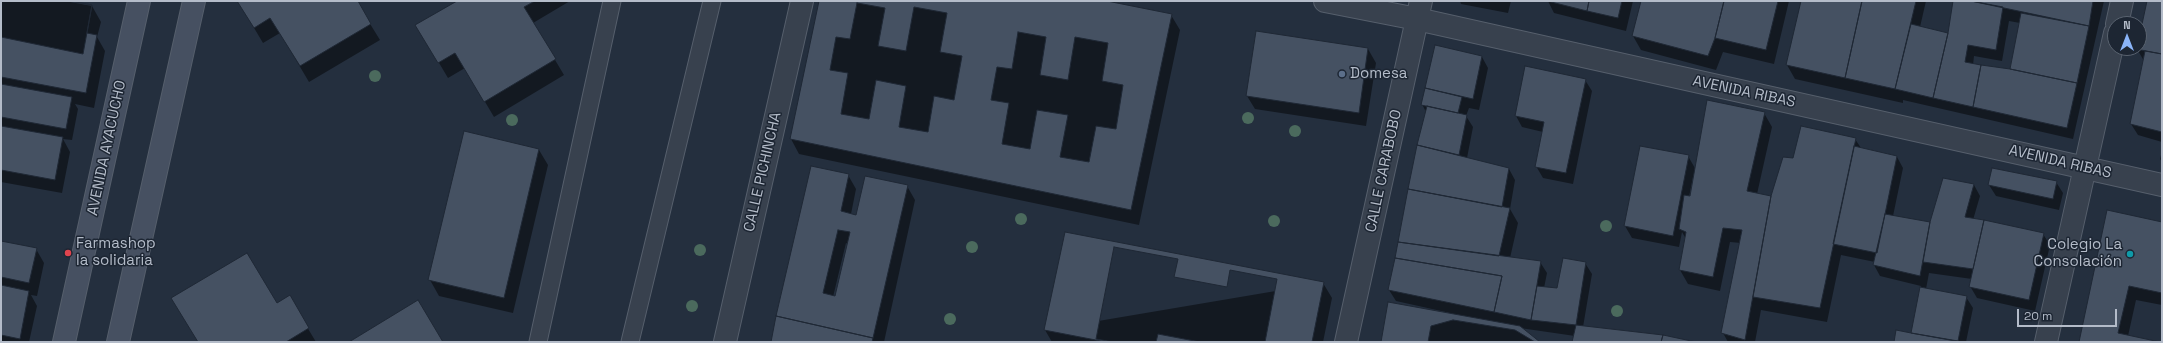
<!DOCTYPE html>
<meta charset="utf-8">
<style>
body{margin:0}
#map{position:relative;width:2163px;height:343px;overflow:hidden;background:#242f3e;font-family:"Space Grotesk",sans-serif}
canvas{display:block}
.frame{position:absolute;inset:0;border:2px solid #b4bcc9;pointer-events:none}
.north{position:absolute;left:2107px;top:16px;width:40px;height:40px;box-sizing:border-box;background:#1d2633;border:1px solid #59626f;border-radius:50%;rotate:0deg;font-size:11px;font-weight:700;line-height:16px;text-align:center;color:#b4bcc9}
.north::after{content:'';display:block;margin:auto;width:14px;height:18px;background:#8ab4f8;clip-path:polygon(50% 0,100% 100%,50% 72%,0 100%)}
.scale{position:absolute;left:2017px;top:309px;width:100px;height:18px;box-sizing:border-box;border:2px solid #b4bcc9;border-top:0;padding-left:5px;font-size:12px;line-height:14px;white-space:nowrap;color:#b4bcc9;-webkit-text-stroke:3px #1d2633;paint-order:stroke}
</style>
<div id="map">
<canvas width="2163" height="343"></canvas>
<div class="frame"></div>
<div class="north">N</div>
<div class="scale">20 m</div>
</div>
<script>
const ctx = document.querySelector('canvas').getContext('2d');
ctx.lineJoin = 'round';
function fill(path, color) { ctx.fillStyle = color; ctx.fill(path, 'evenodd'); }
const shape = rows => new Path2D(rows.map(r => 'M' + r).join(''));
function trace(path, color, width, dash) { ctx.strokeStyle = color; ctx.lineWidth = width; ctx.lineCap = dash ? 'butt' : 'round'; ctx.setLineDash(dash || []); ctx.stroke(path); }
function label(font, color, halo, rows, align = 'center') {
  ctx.font = font + ' "Space Grotesk",sans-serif'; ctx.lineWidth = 3; ctx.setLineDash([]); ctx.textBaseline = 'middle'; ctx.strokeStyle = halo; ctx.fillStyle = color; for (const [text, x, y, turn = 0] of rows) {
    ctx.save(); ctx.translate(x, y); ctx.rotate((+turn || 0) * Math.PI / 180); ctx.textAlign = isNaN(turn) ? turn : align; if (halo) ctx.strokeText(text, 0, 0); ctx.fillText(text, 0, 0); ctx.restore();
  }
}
fill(shape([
 [1,1,65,1,92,6,101,22,97,37,105,51,94,108,75,104,78,109,72,140,63,139,70,152,62,193,1,182],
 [238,1,356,1,380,40,309,82,280,33,263,43],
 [459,1,570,1,533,23,564,75,494,117,465,68,448,78,426,41],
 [820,1,1103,1,1171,15,1180,30,1139,225,799,154,791,139],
 [1460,1,1511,1,1508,13,1461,4],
 [1548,1,1633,1,1626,31,1554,13],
 [1642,1,1789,1,1774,64,1723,52,1716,70,1641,50,1633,36],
 [1802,1,1926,1,1920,27,1949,34,1954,1,2104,1,2073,139,1903,100,1903,103,1795,79,1787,65],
 [2009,21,2020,23,2011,70,1973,65,1974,56,2002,61],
 [2148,1,2162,1,2162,142,2138,135,2131,124,2144,61,2137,49],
 [1436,46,1482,57,1488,68,1479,110,1469,108,1466,116,1473,127,1467,158,1509,169,1515,180,1510,209,1518,223,1510,258,1540,262,1547,273,1544,288,1558,289,1585,263,1592,274,1583,327,1691,342,1573,342,1575,336,1520,328,1540,342,1382,342,1449,315,1450,313,1396,301,1389,290,1426,112,1422,104],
 [1368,49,1376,63,1366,126,1255,109,1247,96],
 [1585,80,1592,91,1573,184,1543,178,1536,166,1543,132,1522,127,1516,116],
 [1764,113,1772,127,1757,194,1772,197,1793,159,1855,139,1861,148,1897,157,1903,168,1893,216,1931,224,1974,185,1980,196,1973,220,2043,234,2050,245,2035,311,1977,298,1970,286,1972,279,1929,273,1926,289,1966,297,1973,308,1966,342,1896,342,1911,334,1921,286,1880,276,1874,265,1875,262,1841,255,1827,322,1761,310,1755,342,1728,342,1723,333,1741,243,1730,242,1720,291,1688,284,1680,270,1686,239,1682,232,1679,247,1632,238,1625,226,1688,156,1696,170],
 [1693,177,1694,178,1691,197,1689,197],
 [539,150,548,165,513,313,439,296,430,280],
 [2162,151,2162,162,2160,159],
 [848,175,856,189,851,214,857,216,907,186,915,200,884,342,773,342],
 [846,243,848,244,835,297,833,297],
 [2056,182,2063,193,2059,210,1996,196,1989,185],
 [2162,223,2162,305,2136,300,2128,336,2155,342,2080,342],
 [1,242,36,249,44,263,37,296,31,295,37,306,29,342,1,342],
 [1323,283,1332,298,1323,342,1052,342,1045,330],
 [289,297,316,342,199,342,277,305]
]), '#0007');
const building = shape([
 [1,1,70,1,92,5,83,54,1,37,1,1],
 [1,1,70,1,92,5,87,33,97,35,86,93,1,77,1,1],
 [237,1,358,1,371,24,300,66,270,18,254,28,237,1],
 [457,1,535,1,524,7,556,59,484,102,455,53,438,63,415,25,457,1],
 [819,1,1107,1,1172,14,1131,210,790,139,819,1],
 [1547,1,1589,1,1587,11,1547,1],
 [1589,1,1622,1,1618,18,1587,11,1589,1],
 [1641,1,1724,1,1715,38,1708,56,1632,36,1641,1],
 [1724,1,1778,1,1766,50,1715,38,1724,1],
 [1801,1,1862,1,1845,78,1786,65,1801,1],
 [1862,1,1916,1,1895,89,1845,78,1862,1],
 [1953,1,1971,1,2003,7,1996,50,1968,45,1965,62,1981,65,1973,107,1933,98,1948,33,1953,1],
 [1971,1,2093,1,2089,26,1971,1],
 [2147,1,2162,1,2162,54,2136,49,2139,48,2139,38,2147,1],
 [857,3,885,8,878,46,906,51,914,7,947,13,940,52,962,56,954,100,934,96,928,132,899,127,906,86,876,80,869,119,841,114,848,73,830,70,836,37,850,39,857,3],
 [2021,13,2089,26,2077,83,2010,69,2021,13],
 [1911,24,1948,33,1933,98,1895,89,1911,24],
 [1256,31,1368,48,1359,113,1246,96,1256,31],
 [1018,32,1046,37,1040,75,1068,80,1075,37,1108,43,1102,81,1123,85,1116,129,1096,126,1089,162,1060,157,1068,115,1037,110,1030,149,1002,144,1009,103,991,100,997,67,1012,69,1018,32],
 [1435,45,1482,56,1473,99,1425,88,1435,45],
 [2145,51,2162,54,2162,132,2130,124,2145,51],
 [1981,65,2010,69,2077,83,2067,128,1973,107,1981,65],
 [1525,66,1586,79,1566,173,1535,167,1544,122,1515,116,1525,66],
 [1,84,72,97,66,129,1,117,1,84],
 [1425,88,1462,97,1458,113,1421,105,1425,88],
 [1707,100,1765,112,1747,191,1771,196,1745,340,1721,333,1742,230,1723,228,1713,277,1679,270,1686,232,1679,229,1684,195,1690,196,1707,100],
 [1427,106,1467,115,1459,155,1417,145,1427,106],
 [1,126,63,137,55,180,1,170,1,126],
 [1801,126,1856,138,1820,308,1753,297,1771,196,1783,157,1793,158,1801,126],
 [464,131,539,149,504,298,428,280,464,131],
 [1417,145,1509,168,1502,207,1408,189,1417,145],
 [1640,146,1689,155,1673,236,1624,226,1640,146],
 [1854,146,1897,156,1877,253,1833,244,1854,146],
 [811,166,849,174,841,211,856,215,865,176,908,185,873,338,776,316,811,166],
 [838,230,850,232,835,296,823,293,838,230],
 [1992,168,2057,181,2053,199,1988,185,1992,168],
 [1943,178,1974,184,1965,217,1984,220,1973,269,1923,262,1930,222,1943,178],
 [1408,189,1510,208,1499,256,1398,242,1408,189],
 [2107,210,2162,222,2162,293,2129,286,2118,333,2160,342,2079,342,2107,210],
 [1885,214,1930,222,1920,276,1873,265,1885,214],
 [1984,220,2044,233,2029,300,1969,287,1984,220],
 [1065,232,1324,282,1312,342,1106,342,1044,330,1065,232],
 [1,241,37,248,29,283,1,277,1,241],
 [1398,242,1541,261,1531,320,1494,312,1502,276,1395,258,1398,242],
 [1114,247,1178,259,1174,277,1227,287,1230,270,1277,279,1265,342,1200,342,1158,334,1156,342,1113,342,1096,339,1114,247],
 [247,253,277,303,290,295,309,328,286,342,198,342,171,298,247,253],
 [1395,258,1502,276,1494,312,1388,290,1395,258],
 [1563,258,1586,262,1576,325,1531,320,1537,286,1557,288,1563,258],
 [1,285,29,291,20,339,1,335,1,285],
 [1920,287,1967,296,1958,341,1911,333,1920,287],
 [418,300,443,342,349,342,418,300],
 [1388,302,1520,326,1540,342,1381,342,1388,302],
 [776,316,873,338,872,342,771,342,776,316],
 [1453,320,1515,330,1535,342,1428,342,1431,326,1453,320],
 [1576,325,1663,335,1661,342,1572,342,1576,325],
 [1896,330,1911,333,1961,342,1894,342,1896,330],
 [1663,335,1696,342,1661,342,1663,335]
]);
fill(building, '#455162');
trace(building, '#1f2835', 1);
const lane = shape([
 [538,342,612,1],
 [630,342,712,1]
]);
const street = shape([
 [1325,1,1417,19,2162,185],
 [2117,24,2122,1],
 [725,342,802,1],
 [1346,342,1421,1],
 [2046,342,2115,33]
]);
const secondary = shape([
 [64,342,139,1],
 [118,342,194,1]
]);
trace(lane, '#565f6c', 19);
trace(street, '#565f6c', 24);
trace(secondary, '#565f6c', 24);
trace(lane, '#38414e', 17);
trace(street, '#38414e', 22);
trace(secondary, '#465061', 22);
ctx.fillStyle = '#4b6a5d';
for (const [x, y] of [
 [375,76],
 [1248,118],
 [512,120],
 [1295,131],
 [1021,219],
 [1274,221],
 [1606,226],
 [972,247],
 [700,250],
 [692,306],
 [1617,311],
 [950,319]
]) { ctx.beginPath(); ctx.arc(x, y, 6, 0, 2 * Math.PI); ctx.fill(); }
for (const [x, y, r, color] of [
 [1342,74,4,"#5c6f8a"],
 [68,253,4,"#e0444e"],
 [2130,254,4,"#0f9aa8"]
]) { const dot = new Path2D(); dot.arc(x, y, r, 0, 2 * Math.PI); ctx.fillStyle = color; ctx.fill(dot); trace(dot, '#1d2633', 1.5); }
label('15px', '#b4bcc9', '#1d2633', [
 ["Domesa",1350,74],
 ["Farmashop",76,244],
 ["la solidaria",76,261],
 ["Colegio La",2122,245,"right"],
 ["Consolación",2122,262,"right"]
], 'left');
label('15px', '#b4bcc9', '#1d2633', [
 ["AVENIDA RIBAS",1744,92,12],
 ["AVENIDA AYACUCHO",107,148,-78],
 ["AVENIDA RIBAS",2060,162,13],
 ["CALLE CARABOBO",1384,171,-78],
 ["CALLE PICHINCHA",763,172,-77]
]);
</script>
